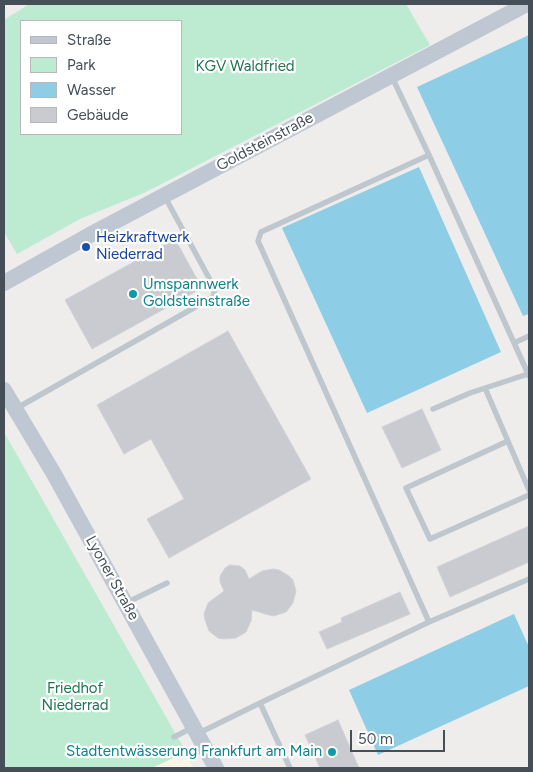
<!DOCTYPE html>
<meta charset="utf-8">
<style>
body{margin:0}
#map{position:relative;width:533px;height:772px;overflow:hidden;background:#efedec;font-family:Figtree,sans-serif}
canvas{display:block}
.frame{position:absolute;inset:0;border:5px solid #464f58;pointer-events:none}
.legend{position:absolute;left:20px;top:20px;width:162px;height:115px;box-sizing:border-box;background:#fff;border:1px solid #b5b9bc;margin:0;padding:6px 9px;list-style:none;font-size:15px;color:#464f58}
.legend li{display:flex;align-items:center;gap:10px;height:25px}
.legend b{width:25px;border:1px solid #b5b9bc}
.scale{position:absolute;left:350px;top:730px;width:95px;height:22px;box-sizing:border-box;border:2px solid #464f58;border-top:0;padding-left:6px;font-size:15px;line-height:18px;white-space:nowrap;color:#464f58;-webkit-text-stroke:4px #fff;paint-order:stroke}
</style>
<div id="map">
<canvas width="533" height="772"></canvas>
<div class="frame"></div>
<ul class="legend">
<li><b style="height:6px;background:#bec7d2"></b>Straße</li>
<li><b style="height:14px;background:#bdebd1"></b>Park</li>
<li><b style="height:14px;background:#8dcde5"></b>Wasser</li>
<li><b style="height:14px;background:#cacbd1"></b>Gebäude</li>
</ul>
<div class="scale">50 m</div>
</div>
<script>
const ctx = document.querySelector('canvas').getContext('2d');
ctx.lineJoin = 'round';
function fill(path, color) { ctx.fillStyle = color; ctx.fill(path, 'evenodd'); }
const shape = rows => new Path2D(rows.map(r => 'M' + r).join(''));
function trace(path, color, width, dash) { ctx.strokeStyle = color; ctx.lineWidth = width; ctx.lineCap = dash ? 'butt' : 'round'; ctx.setLineDash(dash || []); ctx.stroke(path); }
function label(font, color, halo, rows, align = 'center') {
  ctx.font = font + ' Figtree,sans-serif'; ctx.lineWidth = 4.5; ctx.setLineDash([]); ctx.textBaseline = 'middle'; ctx.strokeStyle = halo; ctx.fillStyle = color; for (const [text, x, y, turn = 0] of rows) {
    ctx.save(); ctx.translate(x, y); ctx.rotate((+turn || 0) * Math.PI / 180); ctx.textAlign = isNaN(turn) ? turn : align; if (halo) ctx.strokeText(text, 0, 0); ctx.fillText(text, 0, 0); ctx.restore();
  }
}
fill(shape([
 [186,752,193,768,152,768]
]), '#faf5e6');
fill(shape([
 [29,4,406,4,430,45,146,192,80,219,17,254,4,232,4,20],
 [21,21,181,21,181,134,21,134],
 [4,432,186,752,152,768,4,768]
]), '#bdebd1');
fill(shape([
 [529,35,529,314,523,316,417,87],
 [419,167,501,352,367,413,282,228],
 [514,614,529,647,529,686,378,755,349,690]
]), '#8dcde5');
const building = shape([
 [175,239,202,288,92,349,65,300,175,239],
 [228,331,311,479,169,558,147,519,184,499,151,439,124,454,97,405,228,331],
 [422,409,441,450,402,468,382,427,422,409],
 [529,526,529,562,450,597,437,567,529,526],
 [230,565,240,566,245,570,249,579,262,571,273,569,279,570,289,576,293,580,296,591,293,603,286,612,274,616,269,615,252,610,251,621,246,632,236,638,224,639,218,638,209,631,205,620,204,614,208,603,224,591,220,582,220,576,225,568,230,565],
 [400,592,410,614,327,649,319,632,342,622,341,618,400,592],
 [338,720,359,768,320,768,305,735,338,720]
]);
fill(building, '#cacbd1');
trace(building, '#d1d2d8', 1);
trace(shape([
 [392,77,429,155],
 [514,343,529,336],
 [485,388,529,490],
 [17,408,213,297,215,289,165,197],
 [433,409,470,393,528,374],
 [508,441,406,488,430,539,529,495],
 [126,603,167,583],
 [429,622,258,241,261,232,429,155,529,376],
 [199,733,260,703],
 [174,737,192,728],
 [290,768,260,703,429,622,529,579]
]), '#bec6ce', 5.5);
trace(shape([
 [4,283,97,231,527,4],
 [4,390,54,474,216,768]
]), '#bec7d2', 16);
for (const [x, y, r, color] of [
 [86,247,5,"#1a4fb4"],
 [133,294,5,"#0f9aa8"],
 [332,752,5,"#0f9aa8"]
]) { const dot = new Path2D(); dot.arc(x, y, r, 0, 2 * Math.PI); ctx.fillStyle = color; ctx.fill(dot); trace(dot, '#fff', 2); }
label('15px', '#1d744e', '#fff', [
 ["KGV Waldfried",245,67],
 ["Friedhof",75,689],
 ["Niederrad",75,706]
]);
label('15px', '#464f58', '#fff', [
 ["Goldsteinstraße",265,142,-28],
 ["Lyoner Straße",112,578,61]
]);
label('15px', '#164399', '#fff', [
 ["Heizkraftwerk",96,238],
 ["Niederrad",96,255]
], 'left');
label('15px', '#0d838f', '#fff', [
 ["Umspannwerk",143,285],
 ["Goldsteinstraße",143,302],
 ["Stadtentwässerung Frankfurt am Main",322,752,"right"]
], 'left');
</script>
